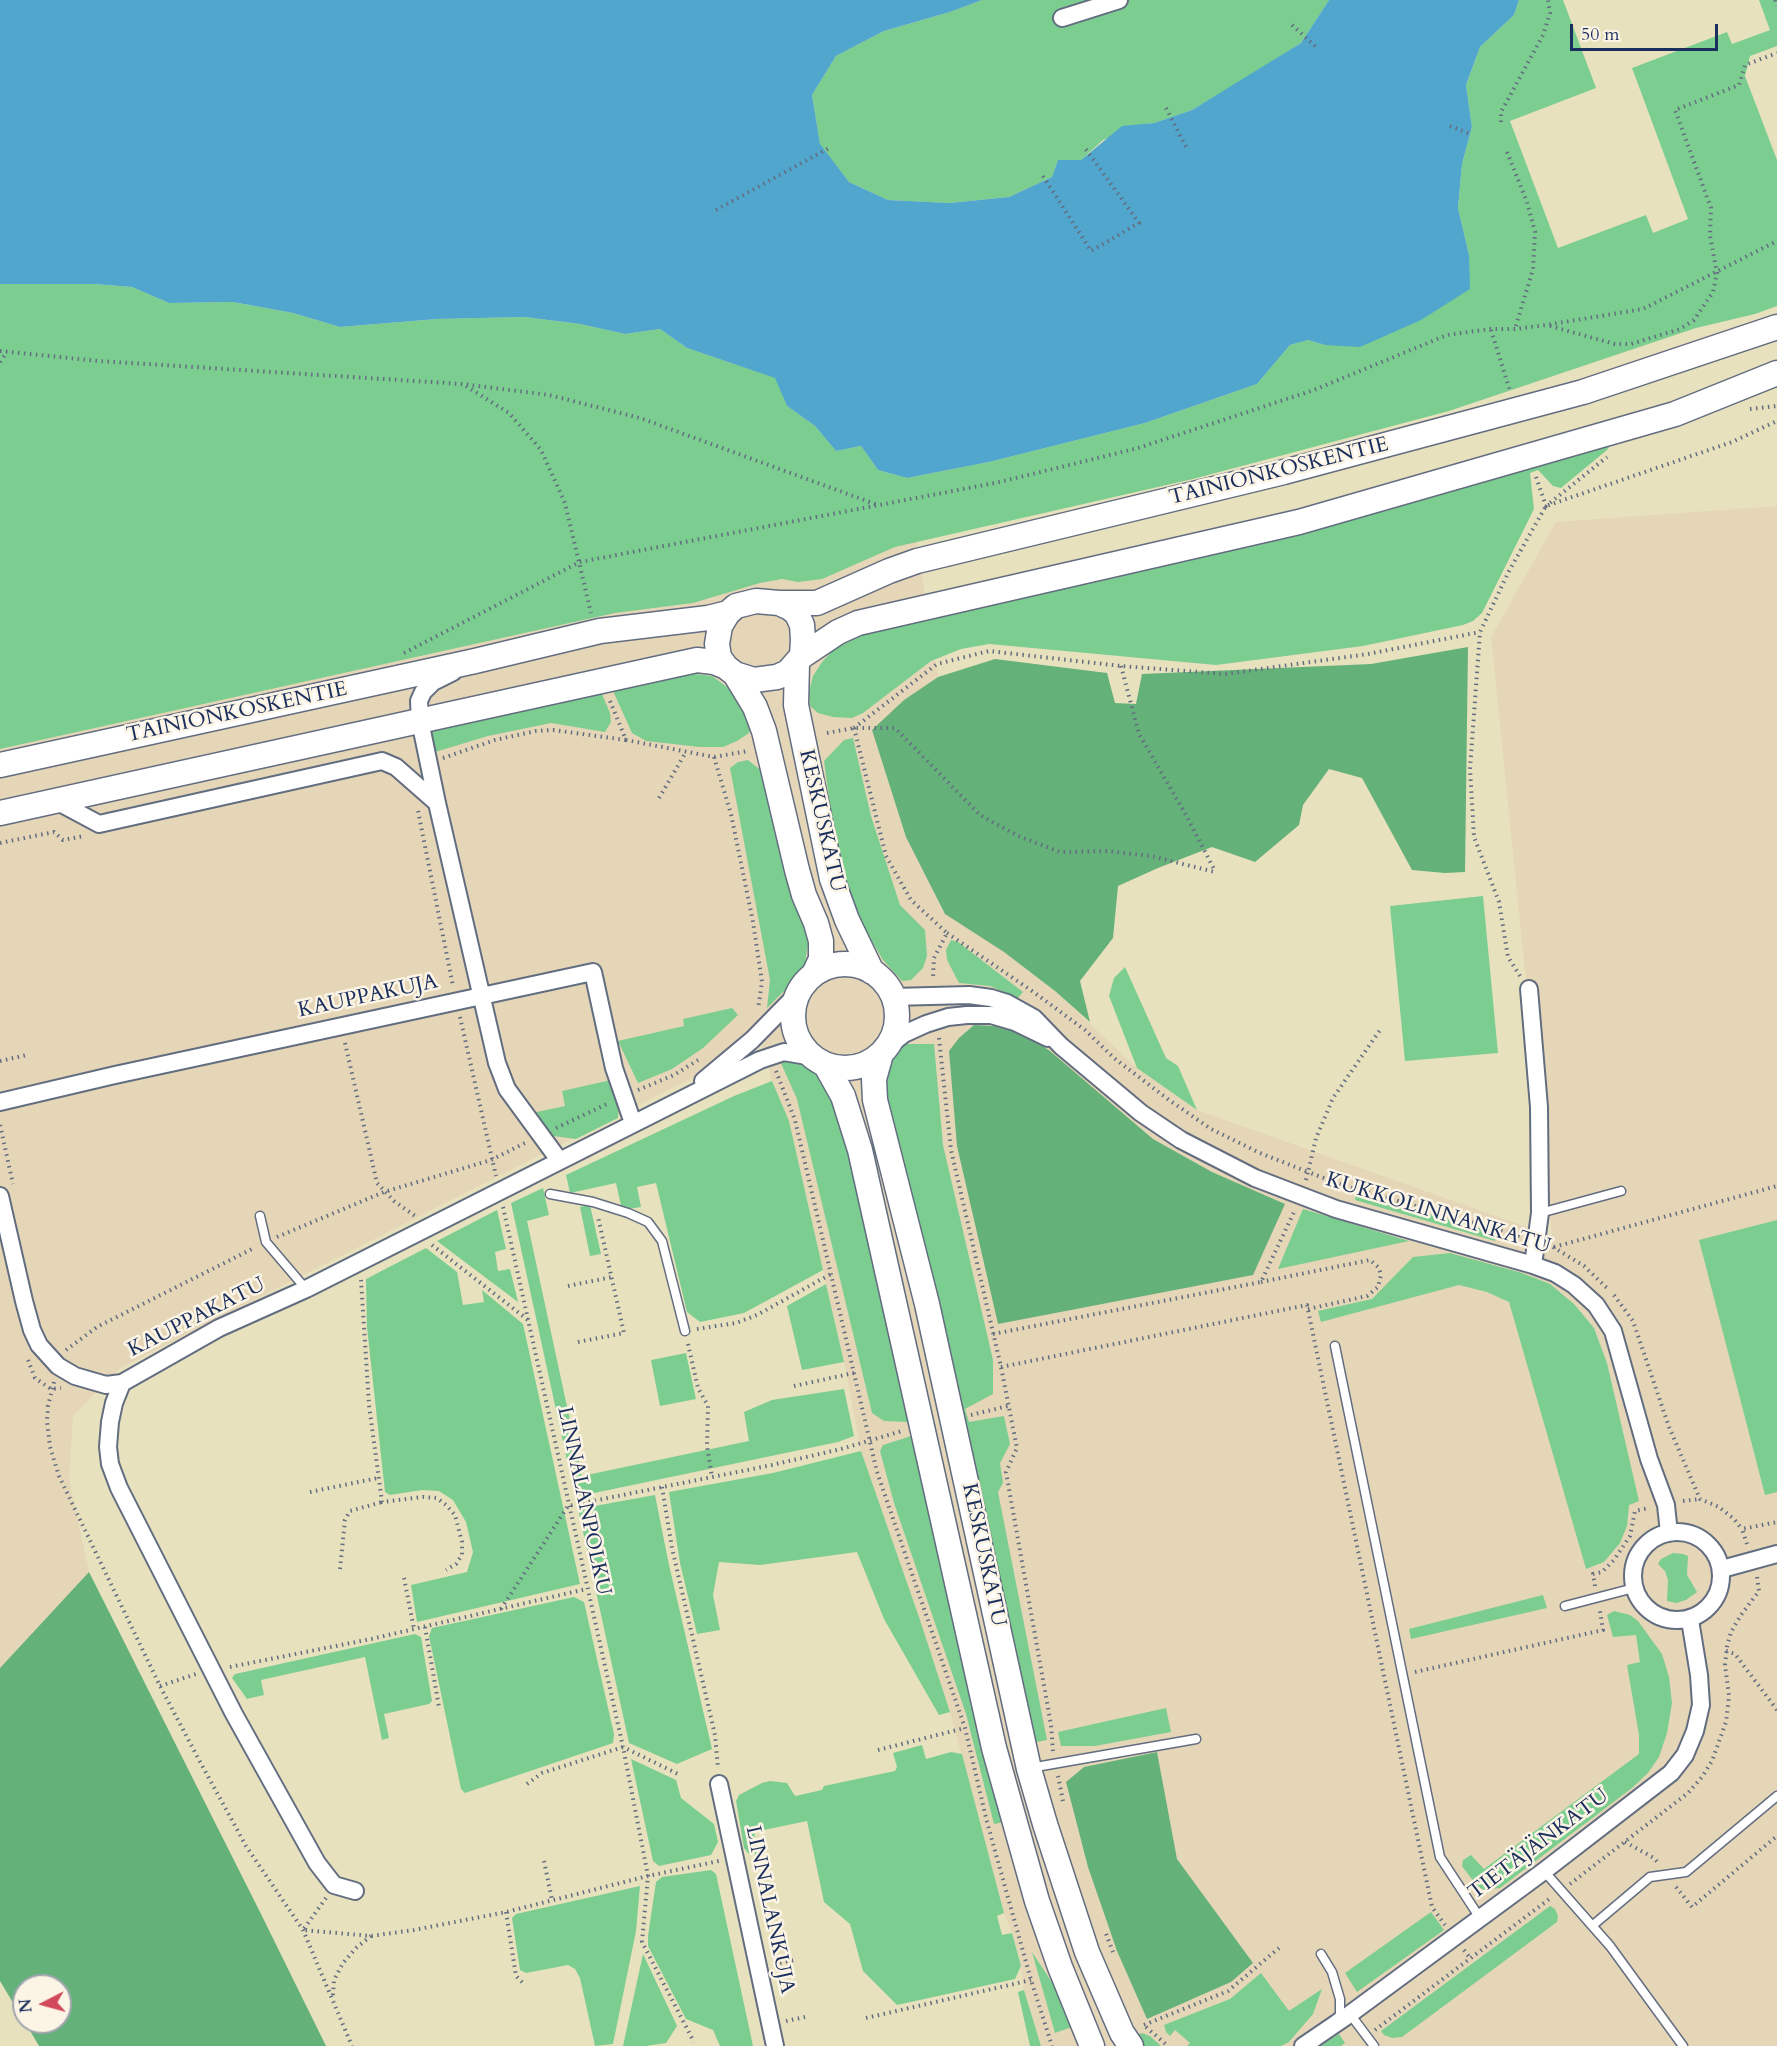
<!DOCTYPE html>
<meta charset="utf-8">
<style>
body{margin:0}
#map{position:relative;width:1777px;height:2046px;overflow:hidden;background:#e8e1be;font-family:Cardo,serif}
canvas{display:block}
.north{position:absolute;left:12px;top:1974px;width:60px;height:60px;box-sizing:border-box;background:#fcf5e5;border:2px solid #a2a6af;border-radius:50%;rotate:264deg;font-size:16px;font-weight:700;line-height:24px;text-align:center;color:#1b2f5e}
.north::after{content:'';display:block;margin:auto;width:21px;height:27px;background:#d1495b;clip-path:polygon(50% 0,100% 100%,50% 72%,0 100%)}
.scale{position:absolute;left:1570px;top:24px;width:148px;height:27px;box-sizing:border-box;border:3px solid #1b2f5e;border-top:0;padding-left:8px;font-size:18px;line-height:21px;white-space:nowrap;color:#1b2f5e;-webkit-text-stroke:4px #fcf5e5;paint-order:stroke}
</style>
<div id="map">
<canvas width="1777" height="2046"></canvas>
<div class="north">N</div>
<div class="scale">50 m</div>
</div>
<script>
const ctx = document.querySelector('canvas').getContext('2d');
ctx.lineJoin = 'round';
function fill(path, color) { ctx.fillStyle = color; ctx.fill(path, 'evenodd'); }
const shape = rows => new Path2D(rows.map(r => 'M' + r).join(''));
function trace(path, color, width, dash) { ctx.strokeStyle = color; ctx.lineWidth = width; ctx.lineCap = dash ? 'butt' : 'round'; ctx.setLineDash(dash || []); ctx.stroke(path); }
function label(font, color, halo, rows, align = 'center') {
  ctx.font = font + ' Cardo,serif'; ctx.lineWidth = 5; ctx.setLineDash([]); ctx.textBaseline = 'middle'; ctx.strokeStyle = halo; ctx.fillStyle = color; for (const [text, x, y, turn = 0] of rows) {
    ctx.save(); ctx.translate(x, y); ctx.rotate((+turn || 0) * Math.PI / 180); ctx.textAlign = isNaN(turn) ? turn : align; if (halo) ctx.strokeText(text, 0, 0); ctx.fillText(text, 0, 0); ctx.restore();
  }
}
fill(shape([
 [0,284,907,478,938,677,904,700,1004,951,1055,991,1137,1068,1197,1110,1552,1236,1491,637,1556,522,1777,506,1777,2046,1041,2046,1024,1990,1021,1966,1012,1933,1004,1913,950,1712,861,1451,844,1362,789,1122,772,1081,761,1043,120,1368,73,1416,69,1479,89,1572,0,1668]
]), '#e5d6b8');
fill(shape([
 [982,0,1329,0,1301,43,1244,79,1192,110,1154,123,1145,124,1103,140,1081,160,1058,160,1052,177,1009,197,949,203,888,200,849,182,820,145,812,95,836,56,884,31,950,12],
 [1519,0,1563,0,1596,88,1510,121,1558,248,1646,215,1653,233,1688,219,1632,68,1727,32,1732,44,1770,30,1759,0,1777,0,1777,46,1750,56,1745,76,1777,160,1777,306,1755,314,1696,328,1449,411,1193,479,895,547,822,579,798,582,782,579,760,583,693,603,615,613,0,749,0,284,94,284,132,287,169,303,233,302,293,313,340,327,437,319,524,317,580,324,625,334,660,329,687,348,776,378,787,406,815,426,836,451,861,446,878,470,907,478,989,462,1145,423,1257,384,1290,345,1308,340,1325,345,1469,255,1458,208,1462,164,1472,127,1466,85,1480,47,1514,15],
 [1614,439,1607,450,1561,488,1553,486,1538,470,1530,473,1534,509,1482,613,1473,621,1463,625,1363,646,1216,665,989,644,961,649,931,661,863,713,852,718,833,717,818,713,810,706,809,692,813,676,822,662,834,649,865,634,1293,534],
 [686,673,712,676,734,692,753,721,749,733,737,741,723,747,700,747,646,741,632,733,613,691],
 [597,693,602,694,610,713,611,722,605,732,551,723,488,736,435,752,429,731],
 [853,738,871,816,900,905,925,930,927,956,923,968,911,980,902,981,883,960,864,928,843,874,833,830,824,761,844,740],
 [748,760,763,772,809,936,805,964,792,983,767,1008,770,980,730,768,738,762],
 [1483,896,1498,1053,1405,1061,1390,906],
 [951,940,958,942,1023,992,1018,998,990,986,959,983,947,960,946,950],
 [1125,967,1166,1058,1178,1066,1197,1110,1137,1068,1109,996,1114,978],
 [732,1008,738,1015,703,1048,672,1069,638,1083,618,1041,684,1026,683,1019],
 [906,1044,934,1044,943,1145,993,1360,993,1394,965,1409,969,1422,1004,1416,1010,1444,1000,1463,1003,1483,998,1492,1047,1740,1032,1743,882,1100,887,1063,894,1053],
 [780,1061,802,1063,818,1072,844,1122,1005,1822,994,1824,966,1714,894,1503,880,1451,883,1445,911,1436,907,1422,884,1421,872,1413,797,1099],
 [611,1080,619,1102,618,1118,576,1139,553,1136,532,1113,565,1106,562,1091],
 [772,1081,789,1121,823,1270,744,1313,700,1322,687,1312,656,1183,637,1187,641,1207,622,1210,616,1183,570,1193,566,1175,734,1096],
 [543,1188,549,1215,527,1221,582,1476,749,1441,744,1412,772,1400,844,1389,854,1436,838,1442,575,1497,511,1203],
 [1356,1194,1498,1233,1495,1241,1355,1200],
 [590,1205,601,1254,590,1256,580,1207],
 [1303,1209,1409,1241,1278,1269],
 [497,1210,506,1249,495,1252,498,1271,510,1269,518,1302,437,1241],
 [1777,1220,1777,1492,1765,1495,1699,1240],
 [426,1248,457,1272,463,1305,484,1302,482,1290,523,1324,580,1584,417,1622,411,1585,467,1572,473,1552,466,1522,453,1500,439,1491,422,1490,390,1495,385,1492,367,1327,366,1279],
 [1450,1253,1522,1273,1550,1284,1574,1304,1594,1328,1607,1363,1639,1501,1629,1505,1627,1526,1620,1543,1604,1562,1586,1569,1509,1302,1487,1292,1459,1285,1321,1322,1318,1311,1372,1299,1413,1257],
 [826,1284,844,1362,802,1370,787,1306],
 [686,1353,696,1399,660,1406,651,1360],
 [861,1451,920,1620,950,1712,939,1715,884,1619,857,1552,760,1565,719,1562,713,1595,720,1630,697,1634,680,1563,669,1492,773,1473],
 [655,1495,669,1565,712,1749,677,1764,629,1743,578,1509],
 [1673,1553,1683,1554,1688,1556,1687,1575,1697,1592,1686,1600,1676,1603,1667,1601,1668,1580,1665,1571,1658,1564,1661,1559],
 [1543,1595,1547,1608,1411,1639,1409,1629],
 [574,1597,584,1602,614,1734,613,1743,465,1793,461,1789,429,1636,432,1628],
 [1614,1611,1630,1615,1638,1621,1662,1654,1669,1677,1672,1703,1667,1733,1659,1757,1648,1773,1632,1788,1500,1888,1484,1890,1477,1886,1462,1866,1463,1860,1471,1855,1484,1869,1639,1754,1639,1735,1627,1665,1640,1662,1636,1635,1613,1637,1607,1615],
 [415,1634,421,1637,432,1701,429,1704,384,1714,389,1738,382,1740,365,1657,261,1680,264,1695,247,1699,232,1678,235,1674],
 [1166,1708,1171,1732,1095,1746,1061,1746,1058,1732],
 [922,1745,926,1759,951,1752,962,1754,1004,1913,997,1916,1002,1935,1012,1933,1021,1966,1015,1979,897,2005,863,1971,850,1924,824,1902,807,1821,754,1832,758,1855,749,1854,744,1848,736,1801,739,1795,762,1783,770,1781,787,1783,795,1796,822,1790,824,1786,895,1771,897,1767,893,1753],
 [631,1759,676,1780,681,1798,714,1824,718,1842,711,1855,659,1866,653,1861],
 [711,1870,716,1874,753,2046,720,2046,713,2030,686,2019,648,1946,648,1936,656,1882,662,1877],
 [640,1886,636,1931,613,2044,595,2046,580,1978,575,1969,568,1965,526,1973,520,1970,512,1918,516,1914],
 [1550,1906,1555,1909,1558,1916,1557,1922,1402,2037,1392,2038,1384,2035,1381,2031],
 [1431,1912,1444,1930,1357,1992,1345,1973],
 [1032,1952,1059,1993,1072,2027,1055,2033],
 [643,1954,677,2026,666,2043,646,2046,623,2046],
 [1261,1973,1289,2011,1322,1989,1313,2014,1289,2042,1281,2046,1187,2046,1190,2043,1175,2030,1170,2036,1166,2032,1164,2025,1230,1999],
 [1024,1990,1041,2046,1030,2046,1018,1992],
 [1142,2033,1150,2036,1161,2046,1141,2046,1137,2035],
 [1339,2034,1345,2043,1341,2046,1320,2046]
]), '#7cce90');
fill(shape([
 [1468,647,1465,872,1445,873,1412,870,1362,778,1329,769,1303,805,1299,825,1255,862,1212,847,1158,868,1118,886,1113,938,1080,981,1090,1022,1055,991,1004,952,945,914,906,837,872,730,904,700,938,677,995,659,1107,673,1115,703,1136,704,1142,674,1371,664],
 [974,1025,994,1026,1027,1035,1050,1051,1153,1139,1212,1172,1285,1204,1253,1275,998,1324,957,1146,949,1051,959,1038],
 [89,1572,260,1912,326,2046,39,2046,25,2022,60,2022,60,1986,24,1986,24,2021,0,1981,0,1668],
 [1157,1752,1177,1859,1253,1963,1231,1982,1147,2019,1117,1951,1088,1867,1066,1782,1084,1767]
]), '#65b17a');
fill(shape([
 [0,0,982,0,950,12,884,31,836,56,812,95,820,144,849,182,888,200,949,203,1009,197,1052,177,1058,160,1081,160,1122,126,1154,123,1192,110,1301,43,1329,0,1519,0,1514,15,1480,47,1466,85,1472,127,1462,164,1458,208,1469,255,1470,289,1421,320,1360,347,1325,345,1308,340,1290,345,1257,384,1145,423,989,462,907,478,878,470,861,446,836,451,815,426,787,406,775,378,687,348,660,329,625,334,580,324,524,317,437,319,340,327,293,313,233,302,169,303,132,287,94,284,0,284]
]), '#51a6cd');
const service = shape([
 [550,1194,593,1202,628,1213,648,1222,662,1241,685,1331],
 [1540,1213,1621,1191],
 [260,1216,266,1242,306,1289],
 [1335,1346,1440,1857,1480,1918],
 [1565,1606,1634,1588],
 [1030,1768,1196,1739],
 [1544,1871,1610,1946,1683,2046],
 [1592,1926,1650,1877,1686,1872,1777,1796],
 [1321,1954,1332,1972,1340,1999,1340,2015,1335,2020],
 [1350,2014,1374,2046]
]);
const minor = shape([
 [1062,18,1119,0],
 [453,672,433,682,423,692,419,701,420,721,437,803,497,1063,507,1089,559,1160],
 [56,801,99,824,382,761,396,767,437,803],
 [1529,989,1539,1107,1540,1213,1533,1265],
 [893,997,969,995,991,998,1007,1003,1034,1018,1061,1046,1141,1113,1181,1140,1255,1178,1336,1209,1533,1265,1555,1273,1574,1285,1596,1305,1613,1331,1649,1459,1666,1505,1669,1533],
 [885,1049,904,1034,926,1024,948,1017,967,1015,991,1015,1015,1022,1048,1038],
 [703,1081,752,1040,799,992],
 [0,1102,115,1075,593,972,614,1068,633,1123],
 [0,1196,24,1301,32,1330,39,1345,58,1366,75,1376,106,1385,122,1383],
 '1633 1576a44 44 0 1 1 88 0a44 44 0 1 1-88 0Z',
 [1722,1569,1777,1554],
 [719,1784,775,2046],
 [355,1891,334,1885,317,1863,234,1714,119,1488,110,1464,108,1447,110,1422,114,1403,122,1383,219,1328,306,1289,760,1060,784,1052,813,1057],
 [1303,2046,1350,2014,1544,1871,1671,1773,1685,1755,1695,1731,1701,1705,1699,1675,1690,1620]
]);
const secondary = shape([
 [756,601,779,603,790,608,797,614,802,625,803,640,802,656,788,672,777,677,754,680,735,674,726,667,719,657,717,644,720,626,728,613,736,606,756,601],
 [779,603,817,603,889,571,917,561,1284,472,1583,392,1777,327],
 [802,656,838,632,858,623,1299,522,1675,414,1777,373],
 [797,663,796,705,832,879,847,920,872,972],
 [735,674,755,707,764,731,797,870,804,895,816,923,821,941,821,959,814,974],
 [0,765,475,661,600,631,708,618,728,613],
 [0,813,697,660,714,662,726,667],
 '793 1016a52 52 0 1 1 104 0a52 52 0 1 1-104 0Z',
 [881,1054,874,1079,875,1100,927,1304,1029,1769,1045,1824,1087,1952,1122,2033,1131,2046],
 [825,1064,843,1096,860,1150,994,1748,1037,1901,1060,1967,1092,2046]
]);
trace(service, '#636d80', 11);
trace(minor, '#636d80', 20);
trace(secondary, '#636d80', 27);
trace(shape([
 [1775,0,1777,6],
 [1292,25,1316,47],
 [1166,108,1187,149],
 [1501,122,1501,112,1543,35,1550,13,1548,0],
 [1450,126,1470,134],
 [1507,152,1527,202,1535,232,1533,269,1515,329],
 [1043,176,1091,251,1139,223,1085,148],
 [716,210,829,148],
 [1550,326,1615,344,1631,344,1680,329,1694,320,1713,292,1717,273,1710,236,1711,208,1675,110,1739,85,1745,65,1777,53],
 [1491,330,1510,391],
 [0,351,99,361,462,384,549,395,640,418,878,505],
 [0,362,7,352],
 [466,386,509,413,541,450,565,503,591,613],
 [1750,409,1777,406],
 [1536,477,1546,506,1607,457],
 [404,653,580,562,1000,482,1138,448,1314,390,1447,335,1490,329,1515,329,1546,325,1643,309,1777,241],
 [1121,666,1139,734,1186,815,1215,871],
 [610,701,626,740,714,757,748,751],
 [854,728,937,664,989,651,1121,666,1225,674,1368,654,1480,632],
 [854,728,886,856,911,900,947,933,934,958,933,978],
 [827,733,854,728,895,728,980,815,1018,836,1060,852,1107,851,1151,856,1215,872],
 [714,757,731,814,753,922,762,982,758,1009],
 [443,758,495,740,536,731,553,730,626,740],
 [659,798,686,752],
 [418,811,453,986],
 [0,843,54,832,63,840,84,836],
 [947,933,1035,993,1085,1030,1114,1058,1169,1100,1211,1129,1260,1153,1308,1172,1316,1138,1333,1098,1380,1030],
 [1520,976,1508,957,1499,902,1474,837,1470,769,1480,632,1509,571,1546,506,1732,442,1777,421],
 [460,1017,496,1176],
 [939,1038,951,1150,1001,1367,1017,1448,1006,1472,1051,1725,1053,1751],
 [345,1043,377,1183,394,1201,415,1216],
 [0,1061,27,1055],
 [776,1071,795,1120,877,1472,965,1728,987,1822,1031,1980,1052,2046],
 [638,1090,674,1075,698,1060],
 [0,1125,13,1184],
 [556,1128,609,1103],
 [1306,1180,1308,1172,1342,1185,1520,1236],
 [503,1207,623,1747,678,1774],
 [277,1237,384,1192,491,1160,525,1143],
 [432,1245,528,1320],
 [1553,1247,1584,1266,1609,1290],
 [1554,1247,1777,1186],
 [361,1280,369,1405,382,1502,423,1497,437,1498,446,1505,455,1515,462,1542,462,1555,456,1564,446,1570],
 [1261,1282,1370,1260,1379,1268,1381,1275,1378,1287,1367,1296,1308,1309],
 [568,1286,612,1277],
 [1614,1295,1633,1321,1669,1427,1700,1499,1719,1507,1734,1519,1742,1529],
 [697,1329,736,1323,757,1315,831,1274],
 [993,1334,1261,1282,1294,1212],
 [578,1342,624,1333,598,1217],
 [688,1344,698,1388,708,1406,707,1446,712,1477],
 [66,1350,97,1327,254,1248],
 [28,1360,35,1378,51,1389,61,1388],
 [1001,1367,1307,1305,1432,1907,1445,1925],
 [54,1382,48,1406,47,1421,50,1447,59,1476,160,1686,198,1758,246,1846,303,1930,352,2046],
 [794,1386,854,1373],
 [971,1415,1008,1406],
 [662,1487,672,1548,715,1735,718,1768],
 [310,1492,378,1478],
 [1683,1501,1700,1499],
 [1747,1544,1742,1529,1777,1522],
 [340,1569,345,1520,350,1511,382,1502],
 [404,1578,414,1629],
 [1595,1586,1593,1574,1602,1572,1614,1560,1630,1536,1635,1511,1649,1508],
 [501,1609,568,1506,772,1465,841,1449,902,1431],
 [425,1627,439,1707],
 [1726,1651,1735,1654,1777,1710],
 [230,1667,371,1639,586,1589],
 [1415,1672,1603,1630,1600,1611],
 [160,1686,196,1674],
 [878,1750,965,1728],
 [1058,1776,1063,1801],
 [527,1784,542,1773,623,1747,648,1876,642,1942,694,2042],
 [1625,1842,1654,1858,1659,1864],
 [544,1861,552,1900],
 [1570,1884,1688,1793,1702,1777,1712,1761,1726,1722,1729,1696,1725,1665,1727,1647,1731,1632,1741,1615,1759,1591,1757,1577],
 [1676,1887,1692,1907,1777,1836],
 [326,1898,303,1930,371,1936,414,1930,506,1912,648,1876,719,1861],
 [506,1912,516,1976,523,1983],
 [1106,1934,1113,1952],
 [1464,1950,1470,1958],
 [774,1964,794,1960],
 [333,1995,334,1980,343,1963,356,1948,371,1936],
 [866,2018,1031,1980],
 [786,2021,805,2017],
 [1144,2025,1228,1991,1279,1948],
 [1146,2027,1168,2046],
 [1375,2030,1552,1897]
]), '#636d80', 4, [1.5, 4.5]);
trace(service, '#fff', 8);
trace(minor, '#fff', 16);
trace(secondary, '#fff', 24);
label('21px', '#1b2f5e', '#fcf5e5', [
 ["TAINIONKOSKENTIE",1279,472,-14],
 ["TAINIONKOSKENTIE",237,713,-12],
 ["KESKUSKATU",821,821,77],
 ["KAUPPAKUJA",368,997,-12],
 ["KUKKOLINNANKATU",1438,1214,17],
 ["KAUPPAKATU",197,1318,-27],
 ["LINNALANPOLKU",583,1501,78],
 ["KESKUSKATU",983,1555,78],
 ["TIETÄJÄNKATU",1539,1845,-37],
 ["LINNALANKUJA",769,1910,78]
]);
</script>
